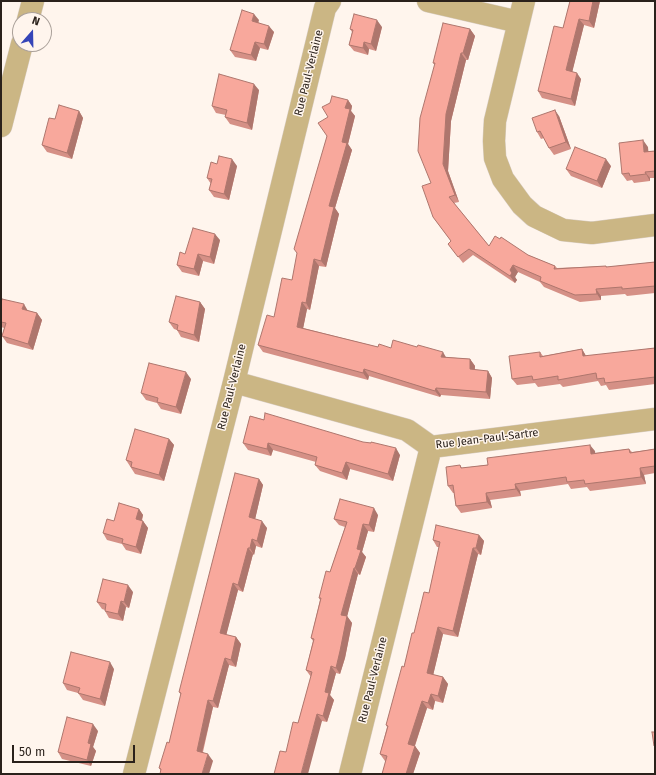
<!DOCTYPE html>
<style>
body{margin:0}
#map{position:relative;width:656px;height:775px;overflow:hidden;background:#fff5ed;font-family:"Fira Sans",sans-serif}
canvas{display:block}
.frame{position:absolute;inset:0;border:2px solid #2a211b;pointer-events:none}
.north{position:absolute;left:12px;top:12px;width:40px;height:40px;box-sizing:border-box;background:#fff5ed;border:1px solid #aaa099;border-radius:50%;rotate:20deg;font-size:11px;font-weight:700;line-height:16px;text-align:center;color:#2a211b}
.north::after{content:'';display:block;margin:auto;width:14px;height:18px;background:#3545b8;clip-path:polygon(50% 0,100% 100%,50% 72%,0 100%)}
.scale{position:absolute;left:12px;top:745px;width:123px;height:18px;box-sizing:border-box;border:2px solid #2a211b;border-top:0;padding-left:5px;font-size:12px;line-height:14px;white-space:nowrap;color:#2a211b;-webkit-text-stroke:3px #fff5ed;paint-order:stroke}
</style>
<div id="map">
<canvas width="656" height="775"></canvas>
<div class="frame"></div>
<div class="north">N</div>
<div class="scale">50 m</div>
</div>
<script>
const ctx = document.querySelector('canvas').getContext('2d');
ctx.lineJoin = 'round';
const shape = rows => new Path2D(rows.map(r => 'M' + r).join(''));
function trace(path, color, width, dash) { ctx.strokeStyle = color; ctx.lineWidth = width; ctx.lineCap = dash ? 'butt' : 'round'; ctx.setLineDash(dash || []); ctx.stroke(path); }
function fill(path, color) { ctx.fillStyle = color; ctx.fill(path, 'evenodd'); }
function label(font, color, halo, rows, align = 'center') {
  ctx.font = font + ' "Fira Sans",sans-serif'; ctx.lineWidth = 3; ctx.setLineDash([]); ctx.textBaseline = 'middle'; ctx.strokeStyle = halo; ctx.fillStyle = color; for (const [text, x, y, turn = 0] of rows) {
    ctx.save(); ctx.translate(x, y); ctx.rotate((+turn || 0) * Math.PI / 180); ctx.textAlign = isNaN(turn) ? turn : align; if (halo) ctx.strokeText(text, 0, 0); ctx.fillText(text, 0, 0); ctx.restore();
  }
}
const minor = shape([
 [428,1,519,22],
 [524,1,495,121,494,141,495,158,503,179,522,205,534,216,563,230,592,233,655,225],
 [28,20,33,1],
 [1,126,22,44],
 [234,382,407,430,431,447,655,419],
 [134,774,234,382,325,8,330,1],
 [350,774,431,447]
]);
trace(minor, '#d9cfc7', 23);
trace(minor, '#cbb684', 22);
fill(shape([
 [565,1,600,1,594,28,584,25,572,72,581,79,575,106,542,98,538,91,563,28,570,2],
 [259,20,258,22,274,32,268,50,260,48,256,61,235,57,230,50],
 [382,27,376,51,369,49,368,55,354,51,349,45,352,32,350,29],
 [470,29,475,36,468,60,466,60,451,121,448,171,459,202,454,203,489,246,500,239,528,255,555,266,557,268,606,266,607,267,655,262,655,293,627,296,625,294,601,296,601,300,580,302,544,287,540,282,518,272,515,277,517,280,515,283,473,255,463,263,453,250,448,244,451,241,433,217,431,183,435,65,433,63],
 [259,90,252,130,230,124,225,117,226,115,216,113,212,106],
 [348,100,352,106,351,111,355,116,348,144,352,150,335,208,339,214,326,267,319,266,310,310,307,309,303,328,378,347,391,348,446,357,470,359,475,366,475,370,488,371,492,378,490,399,441,395,440,397,369,376,368,380,263,352,258,345,274,317,292,280,327,136,328,117],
 [79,111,83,118,72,159,47,152,42,145,55,119],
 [559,116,571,149,554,155,549,148,544,138,541,139,537,132],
 [648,147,648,151,655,151,655,178,650,178,650,181,634,183,632,180,627,181,622,174],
 [217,164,237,166,229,200,214,197,209,190,211,184,207,178],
 [611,166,602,188,571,176,566,169],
 [220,240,214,264,203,261,199,276,182,272,177,265,185,254],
 [200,302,205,309,199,342,181,337,177,330,174,329,169,322],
 [1,303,37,313,42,320,33,350,7,343,2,336,4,328,1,327],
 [655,348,655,384,609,390,606,385,601,386,598,381,563,387,560,384,538,387,535,383,517,385,512,379,540,352,543,356,582,349,586,356],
 [191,379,181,414,161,409,157,403,146,400,141,393],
 [250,416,400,455,393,481,350,469,347,480,320,471,315,465,316,462,273,450,271,456,248,450,243,443],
 [169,439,174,445,164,481,135,474,126,460],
 [629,449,632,452,655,449,655,473,644,475,646,484,590,491,587,487,571,489,568,484,520,491,521,496,490,500,492,508,461,513,456,506,454,493,453,493,448,486,460,465,462,468,595,451,595,453],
 [259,479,263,485,255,519,267,528,262,548,256,546,254,555,253,554,243,592,238,590,226,635,236,637,241,644,236,667,229,665,218,708,213,707,203,752,213,761,161,771,159,768,169,743,181,695,179,692],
 [139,509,143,515,142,521,143,521,148,528,141,554,126,550,122,544,107,540,103,533,114,521],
 [378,515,374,532,368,531,362,552,366,557,360,575,358,574,347,616,352,623,345,658,340,674,336,673,330,695,334,700,327,722,322,721,286,752,298,723,311,677,306,670,313,641,311,638,320,600,319,598,330,572,345,527,339,525,334,519],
 [479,535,484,541,481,555,478,554,458,637,443,634,433,675,443,677,448,684,443,703,435,701,433,710,427,708,415,746,420,753,413,774,382,774,386,761,385,761,380,754,387,727,386,725,414,633,429,593,439,547,437,547,433,540],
 [133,592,129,608,126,607,123,621,109,618,105,611,105,610,102,609,97,602],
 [114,669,105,706,83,700,78,693,67,690,63,683],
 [98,731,93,747,96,751,91,766,62,759,58,752]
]), '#d59086');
fill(shape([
 [593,1,600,1,594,28,589,21],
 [254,14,259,20,257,27,252,21],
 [579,19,584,25,571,77,566,70],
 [377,20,382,27,376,51,371,44],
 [269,26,274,32,268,50,264,44],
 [470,29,475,36,468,60,463,53],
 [255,42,260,48,256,61,251,55],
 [364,42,369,49,368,55,363,48],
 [461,53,466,60,451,121,448,171,459,202,455,195,443,164,446,114],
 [577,73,581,79,575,106,571,99],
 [254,84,259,90,252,130,247,123],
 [348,100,352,106,351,111,355,116,348,144,352,150,335,208,339,214,326,267,321,261,329,206,345,108],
 [555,110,559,116,571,149,566,142],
 [79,111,83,118,72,159,67,153],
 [643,140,648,147,649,159,644,152],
 [232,159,237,166,229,200,224,194],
 [606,159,611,166,602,188,597,181],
 [645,172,650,178,650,181,646,174],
 [215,234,220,240,214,264,210,257],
 [198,254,203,261,199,276,194,269],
 [314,259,319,266,310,310,306,303],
 [513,265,518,272,515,277,517,280,515,283,510,276,510,270],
 [596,289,601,296,601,300,597,294],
 [200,302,205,309,199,342,194,335],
 [302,302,307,309,302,334,297,327],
 [24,304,28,311,22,309],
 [37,313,42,320,33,350,28,344],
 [582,349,586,356,583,356],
 [443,352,447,359,441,357],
 [470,359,475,366,474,376,470,369],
 [364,369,369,376,368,380,363,373],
 [488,371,492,378,490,399,486,392],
 [186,372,191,379,181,414,176,407],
 [436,388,441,395,440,397,435,391],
 [169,439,174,445,164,481,159,475],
 [268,443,273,450,271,456,267,449],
 [590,445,595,451,596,460,591,454],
 [396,448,400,455,393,481,388,474],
 [346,462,350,469,347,480,342,473],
 [640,468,644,475,646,484,641,477],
 [259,479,263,485,254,524,249,517],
 [515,484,520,491,521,496,516,489],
 [486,493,490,500,492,508,487,502],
 [374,508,378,515,374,532,369,525],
 [139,509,143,515,140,526,136,519],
 [143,521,148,528,141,554,136,547],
 [262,521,267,528,262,548,257,541],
 [363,524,368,531,362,552,366,557,360,575,355,568,357,549],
 [479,535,484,541,481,555,476,548],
 [252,539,256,546,254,555,250,548],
 [248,548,253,554,243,592,238,585],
 [473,548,478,554,458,637,453,631],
 [354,568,358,574,346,621,341,615],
 [233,583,238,590,225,640,220,633],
 [128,585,133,592,129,608,124,602],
 [121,601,126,607,123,621,118,614],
 [347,616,352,623,345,658,340,674,336,668],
 [438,627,443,634,432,680,427,673],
 [236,637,241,644,236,667,231,660],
 [225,658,229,665,218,708,213,701],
 [110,662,114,669,105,706,100,699],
 [331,666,336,673,330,695,334,700,327,722,323,716,325,692],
 [443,677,448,684,443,703,438,696],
 [431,694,435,701,433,710,428,703],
 [208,700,213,707,201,757,197,751],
 [422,701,427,708,413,751,408,744],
 [317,714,322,721,308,774,301,774],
 [93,724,98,731,93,747,96,751,91,766,87,760,88,743],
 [415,746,420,753,413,774,406,774],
 [208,754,213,761,209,774,202,774]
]), '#ae766d');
const building = shape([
 [570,1,593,1,589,21,579,19,566,70,577,73,571,99,538,91,554,26,563,28,570,1],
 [242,10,254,14,252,21,269,26,264,44,255,42,251,55,230,50,242,10],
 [354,14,377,20,371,44,364,42,363,48,349,45,353,30,350,29,354,14],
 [443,23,470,29,463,53,461,53,446,114,443,164,455,195,449,197,489,246,495,236,500,239,501,237,528,255,555,266,554,269,606,266,606,267,655,262,655,286,622,289,622,287,596,289,597,294,575,295,540,281,541,277,513,265,510,270,512,273,510,276,469,249,458,257,448,244,451,241,433,217,422,186,431,183,418,151,420,118,435,63,433,63,443,23],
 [219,74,254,84,247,123,225,117,227,110,212,106,219,74],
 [332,96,348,100,345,108,350,109,342,142,347,143,329,206,334,207,321,261,314,259,306,303,302,302,297,327,378,347,379,344,391,348,393,340,417,347,418,345,443,352,441,357,470,359,470,369,488,371,486,392,436,388,435,391,364,369,363,373,258,345,267,315,274,317,282,278,292,280,297,253,294,249,327,136,318,123,328,117,322,107,330,103,332,96],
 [59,105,79,111,67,153,42,145,49,118,55,119,59,105],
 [555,110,566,142,549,148,540,131,537,132,532,118,555,110],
 [643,140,644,152,655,151,655,171,645,172,646,174,630,176,629,173,622,174,619,143,643,140],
 [575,147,606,159,597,181,566,169,575,147],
 [219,156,232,159,224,194,209,190,212,179,207,178,211,162,217,164,219,156],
 [193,228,215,234,210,257,198,254,194,269,177,265,180,252,185,254,193,228],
 [176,296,200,302,194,335,177,330,178,325,169,322,176,296],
 [2,299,24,304,22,309,37,313,28,344,2,336,6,323,1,322,1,303,2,299],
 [655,348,655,377,605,383,604,378,597,379,596,373,558,380,558,376,533,380,532,376,512,379,509,356,540,352,540,357,582,349,583,356,655,348],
 [149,363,186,372,176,407,157,402,158,398,141,393,149,363],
 [265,413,363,442,371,443,371,442,396,448,388,474,346,462,342,473,315,465,317,457,268,443,267,449,243,443,250,416,264,420,265,413],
 [135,429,169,439,159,475,131,467,132,462,126,460,135,429],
 [590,445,591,454,629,449,630,453,655,449,655,466,640,468,641,477,585,484,584,480,567,482,566,477,515,484,516,489,486,493,487,502,456,506,453,485,448,486,446,467,460,465,461,468,488,465,487,458,590,445],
 [235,473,259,479,249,517,262,521,257,541,252,539,250,548,248,548,238,585,233,583,220,633,236,637,231,660,225,658,213,701,208,700,197,751,208,754,202,774,160,774,161,769,159,768,167,742,169,743,181,693,179,692,235,473],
 [340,499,374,508,369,525,363,524,357,549,361,550,355,568,354,568,341,615,347,616,340,651,336,668,331,666,325,692,329,693,323,716,317,714,301,774,274,774,280,751,286,752,293,722,298,723,312,672,306,670,314,639,311,638,321,598,319,598,326,571,330,572,347,522,334,519,340,499],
 [119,503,139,509,136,519,143,521,136,547,122,543,123,539,103,533,107,519,114,521,119,503],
 [436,525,479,535,476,548,473,548,453,631,438,627,427,673,443,677,438,696,431,694,428,703,422,701,408,744,415,746,406,774,382,774,387,756,380,754,388,726,386,725,402,666,404,667,412,633,414,633,424,592,429,593,440,542,433,540,436,525],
 [103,579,128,585,124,602,121,601,118,614,105,611,106,604,97,602,103,579],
 [71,652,110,662,100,699,78,693,80,688,63,683,71,652],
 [67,717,93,724,88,743,91,744,87,760,58,752,67,717],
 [652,732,655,732,655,746,654,746,652,732]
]);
fill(building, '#f8a89c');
trace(building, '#ae766d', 1);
label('11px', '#2a211b', '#fff5ed', [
 ["Rue Paul-Verlaine",309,73,-76],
 ["Rue Paul-Verlaine",232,387,-76],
 ["Rue Jean-Paul-Sartre",487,439,-7],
 ["Rue Paul-Verlaine",373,680,-76]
]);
</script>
